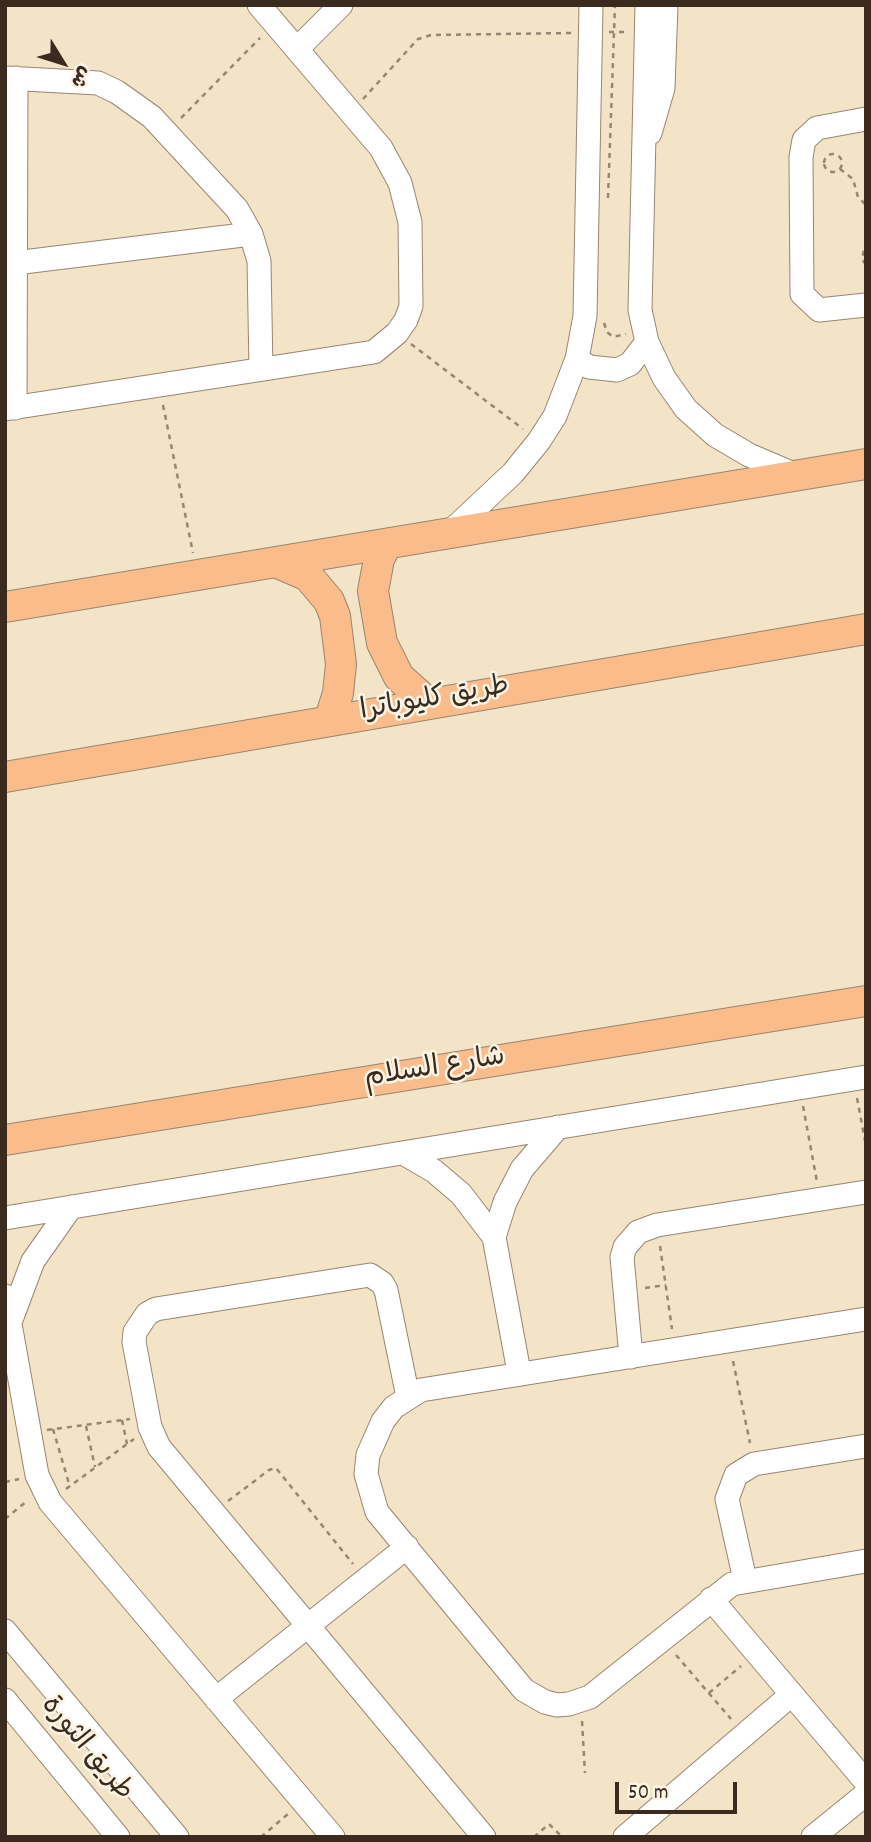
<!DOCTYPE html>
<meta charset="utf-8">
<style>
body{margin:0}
#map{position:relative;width:871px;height:1842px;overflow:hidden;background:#f3e3c7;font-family:Dekko,"Playpen Sans Arabic",sans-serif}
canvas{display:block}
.frame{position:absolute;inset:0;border:7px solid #3b2a1e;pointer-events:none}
.north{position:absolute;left:28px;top:28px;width:70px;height:70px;-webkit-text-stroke:5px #fcf5e5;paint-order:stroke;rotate:128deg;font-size:19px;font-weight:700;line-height:28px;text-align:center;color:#3b2a1e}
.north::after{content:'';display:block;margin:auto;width:24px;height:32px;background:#3b2a1e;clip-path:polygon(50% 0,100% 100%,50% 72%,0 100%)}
.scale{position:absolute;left:615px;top:1782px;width:122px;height:32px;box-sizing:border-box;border:4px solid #3b2a1e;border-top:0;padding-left:9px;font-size:21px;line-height:24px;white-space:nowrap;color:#3b2a1e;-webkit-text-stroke:5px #fcf5e5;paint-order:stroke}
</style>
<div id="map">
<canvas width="871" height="1842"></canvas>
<div class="frame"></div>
<div class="north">ش</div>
<div class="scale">50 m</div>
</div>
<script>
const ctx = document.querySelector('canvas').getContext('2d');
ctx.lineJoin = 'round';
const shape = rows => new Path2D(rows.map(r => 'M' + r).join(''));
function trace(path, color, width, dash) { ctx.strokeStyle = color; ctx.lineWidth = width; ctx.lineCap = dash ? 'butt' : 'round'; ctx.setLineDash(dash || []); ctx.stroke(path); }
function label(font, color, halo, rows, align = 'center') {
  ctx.font = font + ' Dekko,"Playpen Sans Arabic",sans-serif'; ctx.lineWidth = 5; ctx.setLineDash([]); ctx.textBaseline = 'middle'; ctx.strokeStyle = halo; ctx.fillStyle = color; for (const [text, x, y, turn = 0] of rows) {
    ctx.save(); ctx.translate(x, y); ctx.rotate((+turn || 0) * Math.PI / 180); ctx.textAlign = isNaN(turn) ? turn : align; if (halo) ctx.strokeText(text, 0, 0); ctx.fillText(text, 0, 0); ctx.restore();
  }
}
const minor = shape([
 [647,5,640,310,647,342,664,378,686,409,715,435,749,455,796,475],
 [298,48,341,5],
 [5,78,98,83,117,92,152,117,237,209,251,234,259,261,261,369],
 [866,119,817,128,804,140,801,157,802,294,819,310,866,305],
 [650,133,663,88,666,5],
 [15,263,251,234],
 [577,359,589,367,617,370,630,364,647,342],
 [15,408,16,78],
 [5,409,374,352,397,333,406,320,411,306,410,222,400,183,381,148,259,5],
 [448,534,513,473,539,441,555,416,577,359,585,316,591,5],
 [403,1153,434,1171,461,1194,494,1237,519,1372],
 [5,1218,866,1077],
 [494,1237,505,1202,522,1169,558,1127],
 [5,1296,37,1475,50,1502,333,1837],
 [12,1317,33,1261,71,1207],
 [866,1319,421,1390,394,1407,383,1421,368,1455,366,1474,377,1512,524,1690,545,1702,557,1705,569,1704,590,1697,732,1584,866,1561],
 [631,1357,622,1257,625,1247,638,1232,657,1225,866,1192],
 [408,1397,386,1290,382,1283,370,1275,156,1309,147,1314,135,1332,134,1342,150,1427,159,1447,484,1837],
 [745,1580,727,1499,736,1475,754,1464,866,1446],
 [711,1599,866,1782],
 [5,1631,177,1837],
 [216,1699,407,1547],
 [5,1700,118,1837],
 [625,1837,791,1695],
 [813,1837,866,1794]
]);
const major = shape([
 [387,544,379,559,373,591,382,643,399,677,427,702],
 [278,563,308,576,329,601,335,616,341,664,338,693,330,719],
 [5,607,866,464],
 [5,777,866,629],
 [5,1140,866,1001]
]);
trace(minor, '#978672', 25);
trace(major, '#978672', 32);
trace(shape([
 [609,32,627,32],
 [363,99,418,39,431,35,571,33],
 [181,118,260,38],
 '824 163a9 9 0 1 1 18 0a9 9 0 1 1-18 0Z',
 [840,169,853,179,858,197,866,205],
 [608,198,615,5],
 [866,241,862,259,866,265],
 [604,323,607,332,613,337,626,334],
 [411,344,523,429],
 [163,405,193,553],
 [857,1098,866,1146],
 [803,1106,817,1182],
 [660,1246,672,1329],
 [645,1288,666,1285],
 [733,1361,750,1443],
 [122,1420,127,1444],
 [86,1426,95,1467],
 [53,1429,70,1487],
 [47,1430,130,1419],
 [5,1482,19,1479],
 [66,1489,134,1439],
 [228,1501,269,1470,276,1468,353,1564],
 [5,1519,27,1501],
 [676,1655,731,1719],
 [709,1693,741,1666],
 [582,1721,585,1773],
 [261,1837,288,1814],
 [534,1837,549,1824,562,1837]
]), '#978672', 2.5, [5, 5]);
trace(minor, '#fff', 23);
trace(major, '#f9bc8a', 30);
label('28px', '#3b2a1e', '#fcf5e5', [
 ["طريق كليوباترا",435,701,-10],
 ["شارع السلام",435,1070,-9],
 ["طريق الثورة",85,1750,50]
]);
</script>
